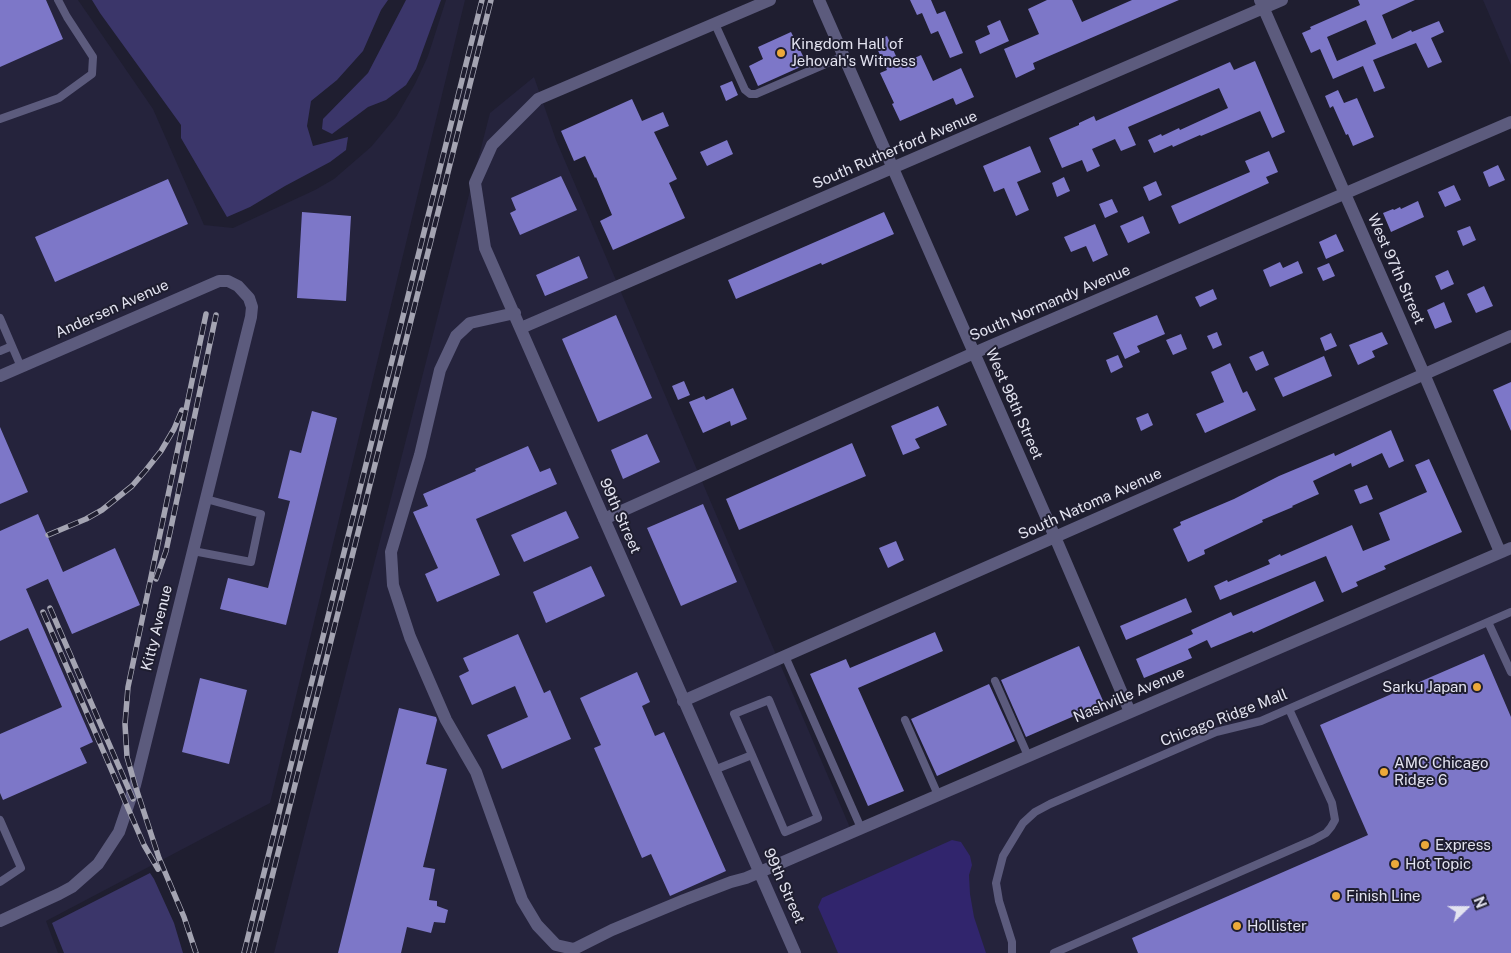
<!DOCTYPE html>
<style>
body{margin:0}
#map{position:relative;width:1511px;height:953px;overflow:hidden;background:#1f1e30;font-family:"Public Sans",sans-serif}
canvas{display:block}
.north{position:absolute;left:1441px;top:883px;width:50px;height:50px;-webkit-text-stroke:4px #1f1e30;paint-order:stroke;rotate:68deg;font-size:14px;font-weight:700;line-height:20px;text-align:center;color:#e3e3f0}
.north::after{content:'';display:block;margin:auto;width:18px;height:22px;background:#e3e3f0;clip-path:polygon(50% 0,100% 100%,50% 72%,0 100%)}
</style>
<div id="map">
<canvas width="1511" height="953"></canvas>
<div class="north">N</div>
</div>
<script>
const ctx = document.querySelector('canvas').getContext('2d');
ctx.lineJoin = 'round';
function fill(path, color) { ctx.fillStyle = color; ctx.fill(path, 'evenodd'); }
const shape = rows => new Path2D(rows.map(r => 'M' + r).join(''));
function trace(path, color, width, dash) { ctx.strokeStyle = color; ctx.lineWidth = width; ctx.lineCap = dash ? 'butt' : 'round'; ctx.setLineDash(dash || []); ctx.stroke(path); }
function label(font, color, halo, rows, align = 'center') {
  ctx.font = font + ' "Public Sans",sans-serif'; ctx.lineWidth = 4; ctx.setLineDash([]); ctx.textBaseline = 'middle'; ctx.strokeStyle = halo; ctx.fillStyle = color; for (const [text, x, y, turn = 0] of rows) {
    ctx.save(); ctx.translate(x, y); ctx.rotate((+turn || 0) * Math.PI / 180); ctx.textAlign = isNaN(turn) ? turn : align; if (halo) ctx.strokeText(text, 0, 0); ctx.fillText(text, 0, 0); ctx.restore();
  }
}
fill(shape([
 [0,0,78,0,153,109,204,225,233,228,315,190,334,179,371,147,396,117,415,84,428,56,446,0,465,0,270,803,46,921,58,953,0,953],
 [1483,0,1511,0,1511,65],
 [534,77,556,140,854,837,1511,554,1511,953,274,953,490,113]
]), '#25233c');
fill(shape([
 [92,0,388,0,381,10,363,51,337,80,311,101,307,126,313,146,348,137,346,150,330,162,285,186,250,207,227,217,181,138,181,125,100,13],
 [406,0,441,0,416,69,406,85,386,100,368,107,332,134,322,129,323,119,368,73],
 [150,873,154,879,174,923,183,953,64,953,52,923]
]), '#3b366a');
fill(shape([
 [952,840,961,842,970,856,972,865,969,875,970,894,974,917,986,953,838,953,818,907,822,898]
]), '#31256d');
fill(shape([
 [0,0,46,0,63,39,0,67],
 [910,0,931,0,937,14,945,11,963,53,950,58,938,31,931,34,922,13,917,15],
 [1047,0,1072,0,1082,22,1132,0,1179,0,1033,63,1035,69,1016,78,1004,49,1039,34,1028,9],
 [1358,0,1415,0,1382,15,1392,39,1411,30,1412,32,1439,21,1444,32,1431,38,1442,62,1428,68,1416,43,1373,60,1385,88,1374,92,1363,66,1333,79,1320,49,1311,53,1302,33,1311,29,1310,27,1360,5],
 [1366,20,1376,44,1337,61,1327,37],
 [1000,20,1009,41,980,54,975,41,990,34,987,26],
 [791,32,807,64,758,86,749,66,763,59,758,47],
 [887,36,900,65,921,55,933,81,961,68,974,97,956,105,953,98,900,121,892,104,894,103,880,73,887,70,874,42],
 [1255,61,1285,132,1272,138,1260,111,1201,136,1200,135,1173,147,1172,145,1154,153,1148,140,1161,134,1162,136,1179,128,1180,130,1228,108,1219,88,1128,127,1136,145,1121,151,1115,139,1092,149,1100,166,1087,172,1082,160,1062,168,1049,138,1079,125,1079,123,1094,116,1096,121,1230,62,1234,70],
 [732,81,738,95,726,101,720,86],
 [1338,90,1344,103,1357,98,1374,137,1353,146,1348,134,1346,135,1333,106,1330,108,1325,96],
 [632,99,642,121,663,112,669,126,654,132,677,179,669,183,685,218,613,250,600,221,612,215,596,177,595,178,585,156,574,161,561,131],
 [727,140,733,154,707,166,700,152],
 [1030,146,1041,172,1017,182,1029,210,1016,216,1004,188,994,192,983,166],
 [1269,151,1278,172,1266,177,1269,183,1179,224,1171,206,1250,172,1245,161],
 [1498,165,1505,180,1489,187,1483,172],
 [561,176,577,210,520,235,510,213,516,210,511,198],
 [1064,177,1070,191,1057,197,1052,183],
 [168,179,188,224,55,282,35,237],
 [1156,181,1162,195,1149,201,1143,187],
 [1454,185,1461,200,1445,207,1438,192],
 [1112,199,1118,212,1105,218,1099,204],
 [1418,201,1424,217,1391,232,1383,213,1393,209,1394,210,1400,207,1401,209],
 [302,212,351,216,346,301,297,298],
 [884,212,894,234,822,265,821,263,736,299,728,280],
 [1143,216,1150,233,1128,243,1120,226],
 [1095,224,1108,255,1093,262,1086,246,1071,252,1064,237],
 [1470,226,1476,240,1463,246,1457,231],
 [1336,234,1344,251,1326,259,1319,242],
 [579,256,588,278,545,296,536,275],
 [1298,261,1303,273,1270,287,1263,270,1280,262,1283,268],
 [1329,263,1335,276,1323,281,1317,268],
 [1448,270,1454,284,1441,290,1435,276],
 [1484,286,1493,306,1476,313,1467,294],
 [1213,289,1217,299,1200,307,1195,297],
 [1444,302,1452,322,1435,329,1427,310],
 [616,315,652,398,598,422,562,339],
 [1157,315,1165,334,1137,346,1140,352,1125,359,1113,333],
 [1217,332,1222,345,1213,349,1207,336],
 [1382,332,1388,344,1372,351,1375,357,1358,365,1349,345],
 [1331,333,1337,346,1325,351,1320,338],
 [1181,334,1187,349,1173,355,1166,340],
 [1263,351,1269,365,1256,371,1249,357],
 [1118,355,1123,367,1111,373,1106,360],
 [1324,356,1332,376,1283,397,1274,378],
 [1230,363,1243,393,1247,391,1256,410,1205,433,1196,414,1224,402,1211,372],
 [684,381,690,395,678,400,672,386],
 [1511,382,1511,431,1493,390],
 [733,388,747,419,731,426,730,421,703,433,689,402,704,396,706,400],
 [938,406,947,425,915,439,920,448,903,455,891,426],
 [312,411,337,418,286,625,220,609,228,578,268,588,290,501,278,498,290,450,301,453],
 [1148,413,1153,425,1141,431,1136,418],
 [0,427,28,492,0,504],
 [1391,430,1404,461,1389,468,1382,453,1352,467,1351,463,1313,481,1319,494,1292,506,1293,507,1262,520,1263,522,1204,550,1205,554,1188,562,1173,529,1181,525,1180,522,1234,499,1279,476,1334,453,1335,456],
 [647,434,660,462,623,479,611,450],
 [852,443,866,476,739,530,726,499],
 [528,446,540,472,550,468,557,484,476,519,500,575,437,602,425,574,438,568,413,512,428,506,423,494,476,471,475,469],
 [1429,459,1462,532,1384,566,1386,569,1356,582,1358,586,1342,593,1326,556,1220,600,1214,586,1227,580,1228,582,1270,564,1268,560,1280,554,1281,556,1352,525,1363,551,1390,540,1379,513,1427,492,1415,465],
 [1367,485,1373,499,1360,504,1354,490],
 [703,504,737,582,681,606,647,528],
 [566,511,579,538,524,562,511,535],
 [38,514,63,572,115,548,140,605,72,634,48,579,26,589,93,742,80,748,87,763,3,800,0,793,0,734,62,707,28,628,0,641,0,531],
 [896,541,904,560,888,568,879,548],
 [591,566,605,596,546,623,533,592],
 [1315,581,1324,601,1253,633,1252,631,1211,648,1207,640,1188,649,1192,658,1144,678,1136,659,1193,634,1191,630,1231,612,1233,616],
 [1186,598,1192,612,1126,640,1120,626],
 [935,632,943,651,858,688,904,791,868,806,810,674,846,659,850,668],
 [518,634,544,693,550,690,571,739,502,769,487,735,528,717,515,686,472,705,459,676,469,671,463,658],
 [1079,646,1104,703,1026,737,1001,680],
 [1484,654,1511,717,1511,953,1138,953,1132,938,1368,835,1320,725],
 [637,672,650,702,642,706,655,736,664,732,726,871,670,896,651,854,642,858,594,748,601,745,580,698],
 [200,678,247,690,229,764,182,752],
 [989,684,1015,741,937,776,911,719],
 [399,708,436,717,437,720,426,764,447,769,423,867,435,869,429,900,437,901,437,906,448,910,445,923,434,922,431,933,407,927,401,953,338,953]
]), '#7d77c8');
trace(shape([
 [715,24,745,90,750,94,756,94,844,56],
 [0,119,59,98,92,74,93,57,67,17,58,0],
 [0,318,21,367],
 [0,351,12,346],
 [193,551,251,562,261,514,206,499],
 [1488,622,1511,672],
 [785,656,861,828],
 [995,681,1028,756],
 [905,720,938,795],
 [714,770,752,755,734,714,769,700,818,818,785,832,752,755],
 [0,820,21,868,0,882],
 [1012,953,1012,942,999,901,996,883,1003,856,1023,823,1035,812,1050,804,1216,732,1261,721,1511,612],
 [1054,953,1313,840,1326,833,1331,827,1335,820,1332,803,1289,709]
]), '#5c5b7d', 8);
trace(shape([
 [770,0,538,99,492,145,475,183,485,248,795,953],
 [819,0,1055,537,1130,712],
 [1260,0,1424,374,1500,552],
 [515,313,470,323,456,336,440,370,420,455,391,552,393,585,410,637,446,720,476,772,522,900,537,925,556,945,574,949,612,930,684,900,731,882,746,878,1511,548],
 [521,328,1282,0],
 [0,376,219,281,228,281,238,286,249,298,252,307,251,317,135,785,119,832,98,864,72,887,59,894,0,921],
 [604,519,974,353,1511,122],
 [683,701,1511,336]
]), '#5c5b7d', 12);
const rail = shape([
 [48,535,86,519,102,510,132,486,146,470,161,451,174,429,182,410],
 [156,579,166,551,216,315],
 [50,608,133,799],
 [43,612,144,845,158,869],
 [196,953,184,917,159,858,135,785,127,757,125,724,128,687,206,314],
 [244,953,482,0],
 [253,953,491,0]
]);
trace(rail, '#a4a4b2', 5.5);
trace(rail, '#1f1e30', 4, [11]);
for (const [x, y, r, color] of [
 [781,53,5,"#eca93a"],
 [1477,687,5,"#eca93a"],
 [1384,772,5,"#eca93a"],
 [1425,845,5,"#eca93a"],
 [1395,864,5,"#eca93a"],
 [1336,896,5,"#eca93a"],
 [1237,926,5,"#eca93a"]
]) { const dot = new Path2D(); dot.arc(x, y, r, 0, 2 * Math.PI); ctx.fillStyle = color; ctx.fill(dot); trace(dot, '#1f1e30', 2); }
label('15px', '#e3e3f0', '#1f1e30', [
 ["Kingdom Hall of",791,44],
 ["Jehovah's Witness",791,61],
 ["Sarku Japan",1467,687,"right"],
 ["AMC Chicago",1394,763],
 ["Ridge 6",1394,780],
 ["Express",1435,845],
 ["Hot Topic",1405,864],
 ["Finish Line",1346,896],
 ["Hollister",1247,926]
], 'left');
label('15px', '#e3e3f0', '#1f1e30', [
 ["South Rutherford Avenue",895,150,-23],
 ["West 97th Street",1396,269,66],
 ["South Normandy Avenue",1050,303,-23],
 ["Andersen Avenue",112,309,-24],
 ["West 98th Street",1014,404,66],
 ["South Natoma Avenue",1090,504,-24],
 ["99th Street",620,516,66],
 ["Kitty Avenue",157,628,-76],
 ["Nashville Avenue",1129,695,-23],
 ["Chicago Ridge Mall",1224,718,-21],
 ["99th Street",784,886,66]
]);
</script>
